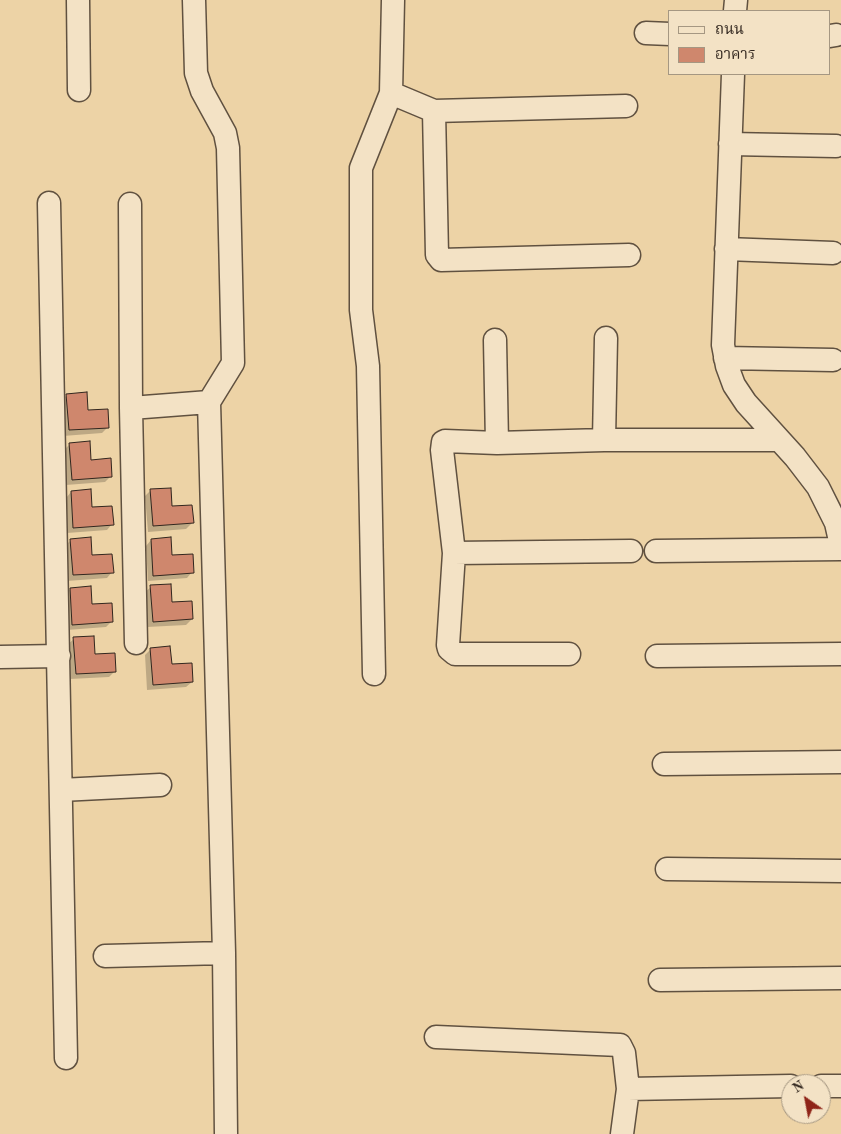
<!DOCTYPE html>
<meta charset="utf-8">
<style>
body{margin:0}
#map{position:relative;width:841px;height:1134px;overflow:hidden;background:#edd3a6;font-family:"Old Standard TT","Noto Serif Thai",serif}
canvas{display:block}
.legend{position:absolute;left:668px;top:10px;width:162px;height:65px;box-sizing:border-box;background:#f3e2c5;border:1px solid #a59782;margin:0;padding:6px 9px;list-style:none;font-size:15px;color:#31261e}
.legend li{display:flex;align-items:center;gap:10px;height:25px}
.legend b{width:25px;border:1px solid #a59782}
.north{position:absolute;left:781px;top:1074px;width:50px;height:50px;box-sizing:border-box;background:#f3e2c5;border:1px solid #a59782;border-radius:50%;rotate:327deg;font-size:14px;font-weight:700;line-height:20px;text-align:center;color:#31261e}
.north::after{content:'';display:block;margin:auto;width:18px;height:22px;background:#8f2418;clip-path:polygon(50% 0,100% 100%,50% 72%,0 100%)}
</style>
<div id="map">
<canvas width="841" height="1134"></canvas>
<ul class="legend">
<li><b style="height:6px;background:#f3e2c5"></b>ถนน</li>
<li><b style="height:14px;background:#cf876d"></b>อาคาร</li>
</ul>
<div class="north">N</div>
</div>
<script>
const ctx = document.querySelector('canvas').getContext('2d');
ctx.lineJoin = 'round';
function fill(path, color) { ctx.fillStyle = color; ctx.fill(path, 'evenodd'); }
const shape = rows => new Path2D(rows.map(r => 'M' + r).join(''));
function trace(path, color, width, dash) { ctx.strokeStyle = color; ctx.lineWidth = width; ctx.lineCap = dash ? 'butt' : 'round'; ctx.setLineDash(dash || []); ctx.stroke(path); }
fill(shape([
 [67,395,87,412,108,427,102,433,63,436,61,401],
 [70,444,111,476,105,482,66,485,64,450],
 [151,490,171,507,192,523,186,529,148,532,145,496],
 [71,492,91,509,112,524,107,530,67,533,66,498],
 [71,540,91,557,112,572,107,578,67,581,65,546],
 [151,540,171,557,192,572,187,578,148,581,146,546],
 [151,587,171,603,192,619,186,625,147,627,145,592],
 [70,589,112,621,106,627,67,630,65,595],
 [74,639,94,656,115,671,109,677,70,679,68,644],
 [151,649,171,666,192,682,186,687,147,690,145,655]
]), '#0003');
const building = shape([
 [87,392,88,410,108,409,109,428,69,430,66,394,87,392],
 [90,441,91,460,111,458,112,477,72,480,69,443,90,441],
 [171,488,172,506,192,505,194,523,153,526,150,489,171,488],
 [91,489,92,507,112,506,114,525,73,528,71,491,91,489],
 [91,537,92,555,112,554,114,573,73,575,70,539,91,537],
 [171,537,172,555,193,554,194,573,153,576,151,539,171,537],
 [171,584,172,602,192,601,193,619,153,622,150,585,171,584],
 [91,586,92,604,112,603,113,622,72,625,70,588,91,586],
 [94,636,95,654,115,653,116,672,76,674,73,637,94,636],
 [170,646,172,664,192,663,193,682,153,685,150,648,170,646]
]);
fill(building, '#cf876d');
trace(building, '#31261e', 1);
const street = shape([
 [78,0,79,90],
 [735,11,736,0],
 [646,33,670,34],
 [830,36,836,35],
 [733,74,723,345,727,366,734,385,746,403,795,457,818,487,836,523,841,545],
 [391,93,434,111,626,106],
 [434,111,437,255,441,260,629,255],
 [730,144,836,146],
 [49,203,66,1058],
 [130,204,131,408,136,643],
 [726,249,833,253],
 [495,340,497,443],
 [725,358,833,360],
 [209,402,224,953,226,1134],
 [131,408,209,402,233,363,228,148,225,133,202,91,196,73,194,0],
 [604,440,606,338],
 [656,551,841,549],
 [454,553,631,551],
 [569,654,455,654,449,649,448,645,454,553,442,450,443,442,445,441,497,443,604,440,779,440],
 [657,656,841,654],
 [0,657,59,656],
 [374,674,368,366,361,310,361,168,391,93,393,0],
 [664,764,841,762],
 [61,790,160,785],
 [667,869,841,871],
 [105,956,224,953],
 [660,980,841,978],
 [436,1037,620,1045,624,1053,628,1089,622,1134],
 [821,1086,841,1086],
 [628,1089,791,1086]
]);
trace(street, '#605140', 25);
trace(street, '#f3e2c5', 22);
</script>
